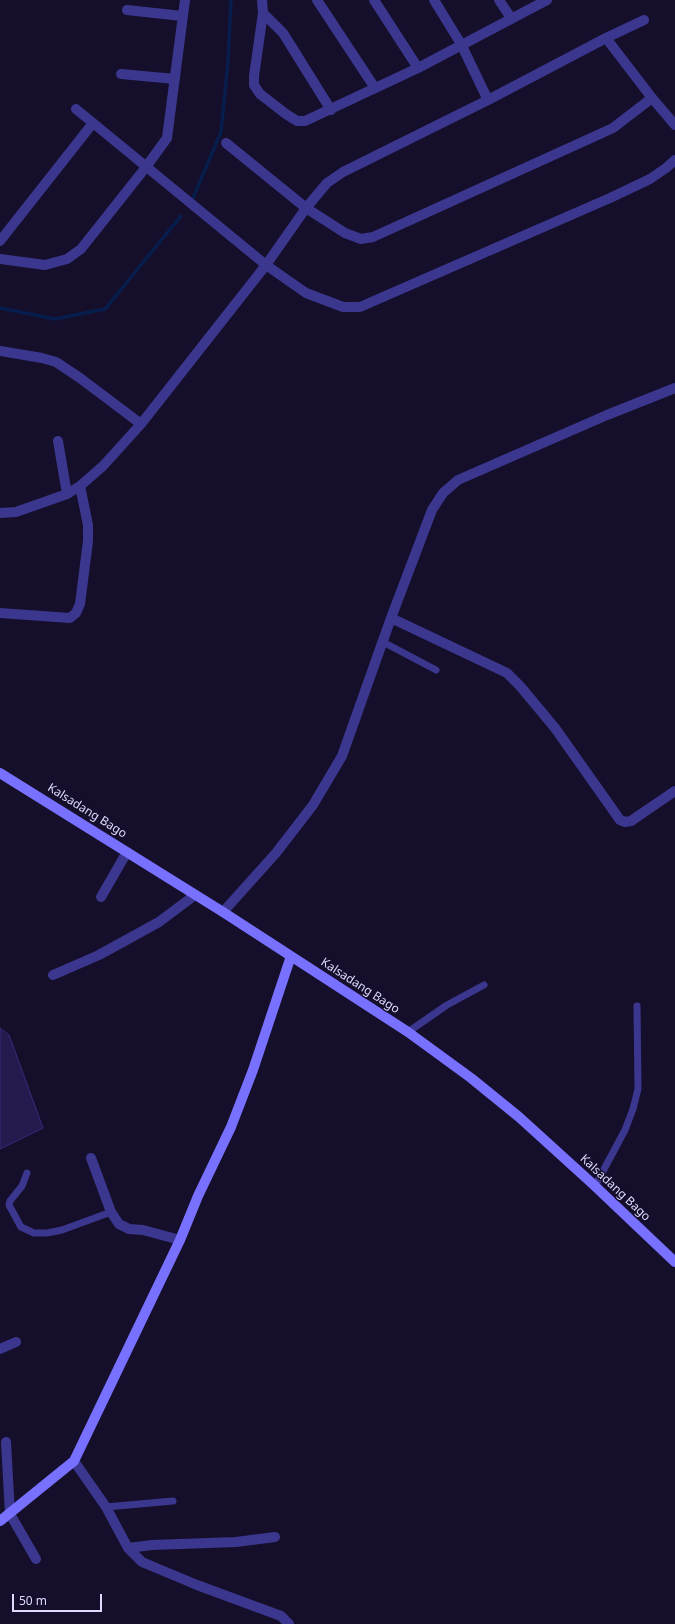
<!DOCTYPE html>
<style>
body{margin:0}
#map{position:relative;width:675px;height:1624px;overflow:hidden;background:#150f2c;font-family:"Noto Sans",sans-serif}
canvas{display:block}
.scale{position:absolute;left:12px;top:1594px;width:90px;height:18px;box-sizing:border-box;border:2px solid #dfd9ff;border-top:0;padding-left:5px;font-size:12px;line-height:14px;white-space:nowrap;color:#dfd9ff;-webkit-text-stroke:3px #150f2c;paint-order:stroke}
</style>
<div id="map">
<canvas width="675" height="1624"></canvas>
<div class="scale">50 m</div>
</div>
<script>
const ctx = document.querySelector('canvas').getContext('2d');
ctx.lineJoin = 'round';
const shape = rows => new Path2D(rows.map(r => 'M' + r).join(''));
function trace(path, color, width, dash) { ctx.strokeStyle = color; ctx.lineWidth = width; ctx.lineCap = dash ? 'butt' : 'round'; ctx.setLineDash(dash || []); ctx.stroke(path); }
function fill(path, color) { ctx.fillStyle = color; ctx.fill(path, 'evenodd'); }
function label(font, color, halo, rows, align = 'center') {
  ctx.font = font + ' "Noto Sans",sans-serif'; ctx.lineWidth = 3; ctx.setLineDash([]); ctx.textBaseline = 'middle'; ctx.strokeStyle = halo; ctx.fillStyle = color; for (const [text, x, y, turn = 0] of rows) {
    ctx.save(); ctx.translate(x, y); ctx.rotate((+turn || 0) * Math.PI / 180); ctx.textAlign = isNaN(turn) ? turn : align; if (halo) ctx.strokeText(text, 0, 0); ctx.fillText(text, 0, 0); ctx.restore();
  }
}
trace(shape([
 [193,198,221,132,228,62,231,0],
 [0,308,55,319,105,309,181,216]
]), '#071e4d', 3.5);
const building = shape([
 [0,1028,9,1035,43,1128,0,1149,0,1028]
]);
fill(building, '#25194e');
trace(building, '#3c2a7c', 1);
trace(shape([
 [383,642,436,670],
 [408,1032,447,1005,484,985],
 [27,1173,22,1186,10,1201,9,1205,21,1227,34,1233,47,1233,62,1230,111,1212],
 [595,1186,625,1130,633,1109,638,1089,637,1006],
 [106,1507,173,1501]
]), '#3c378e', 7);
trace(shape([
 [262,0,263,13,254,76,254,85,260,94,286,114,297,121,305,121,418,68,547,0],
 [317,0,375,88],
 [374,0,418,68],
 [434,0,461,44,488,100],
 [499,0,511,18],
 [127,10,182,16],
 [263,13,283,33,331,110],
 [606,38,652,98,675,125],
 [121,74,175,79],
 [76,109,266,265,306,293,343,307,360,307,610,198,650,179,666,168,675,160],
 [226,143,306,208,345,233,361,239,373,237,613,128,652,98],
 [0,241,93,123],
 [0,259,45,265,67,259,81,249,146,167,167,138,185,0],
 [0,351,42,358,56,362,80,378,141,424],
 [58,441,67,494],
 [0,513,16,512,67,494,80,486,103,466,141,424,266,265,306,208,327,183,343,172,488,100,606,38,644,20],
 [0,613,70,618,76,613,80,604,88,541,88,525,80,486],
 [391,618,507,673,520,686,555,728,620,820,625,822,631,821,675,791],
 [101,897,127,852],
 [223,912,276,853,313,805,342,756,391,618,432,510,443,493,458,480,607,415,675,388],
 [53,975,99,955,159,922,195,895],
 [91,1158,111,1212,119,1224,129,1229,143,1230,180,1240],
 [0,1349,16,1342],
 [6,1442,10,1514,36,1559],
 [74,1461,106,1507,128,1548,142,1562,197,1585,281,1616,289,1624],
 [128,1548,152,1545,236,1542,275,1537]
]), '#3c378e', 10);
trace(shape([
 [0,773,223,912,408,1032,471,1078,519,1117,595,1186,675,1262],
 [0,1521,74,1461,180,1240,198,1196,231,1127,253,1070,291,956]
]), '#7870ff', 10);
label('12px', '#dfd9ff', '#150f2c', [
 ["Kalsadang Bago",87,811,32],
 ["Kalsadang Bago",360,986,33],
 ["Kalsadang Bago",615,1188,43]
]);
</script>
